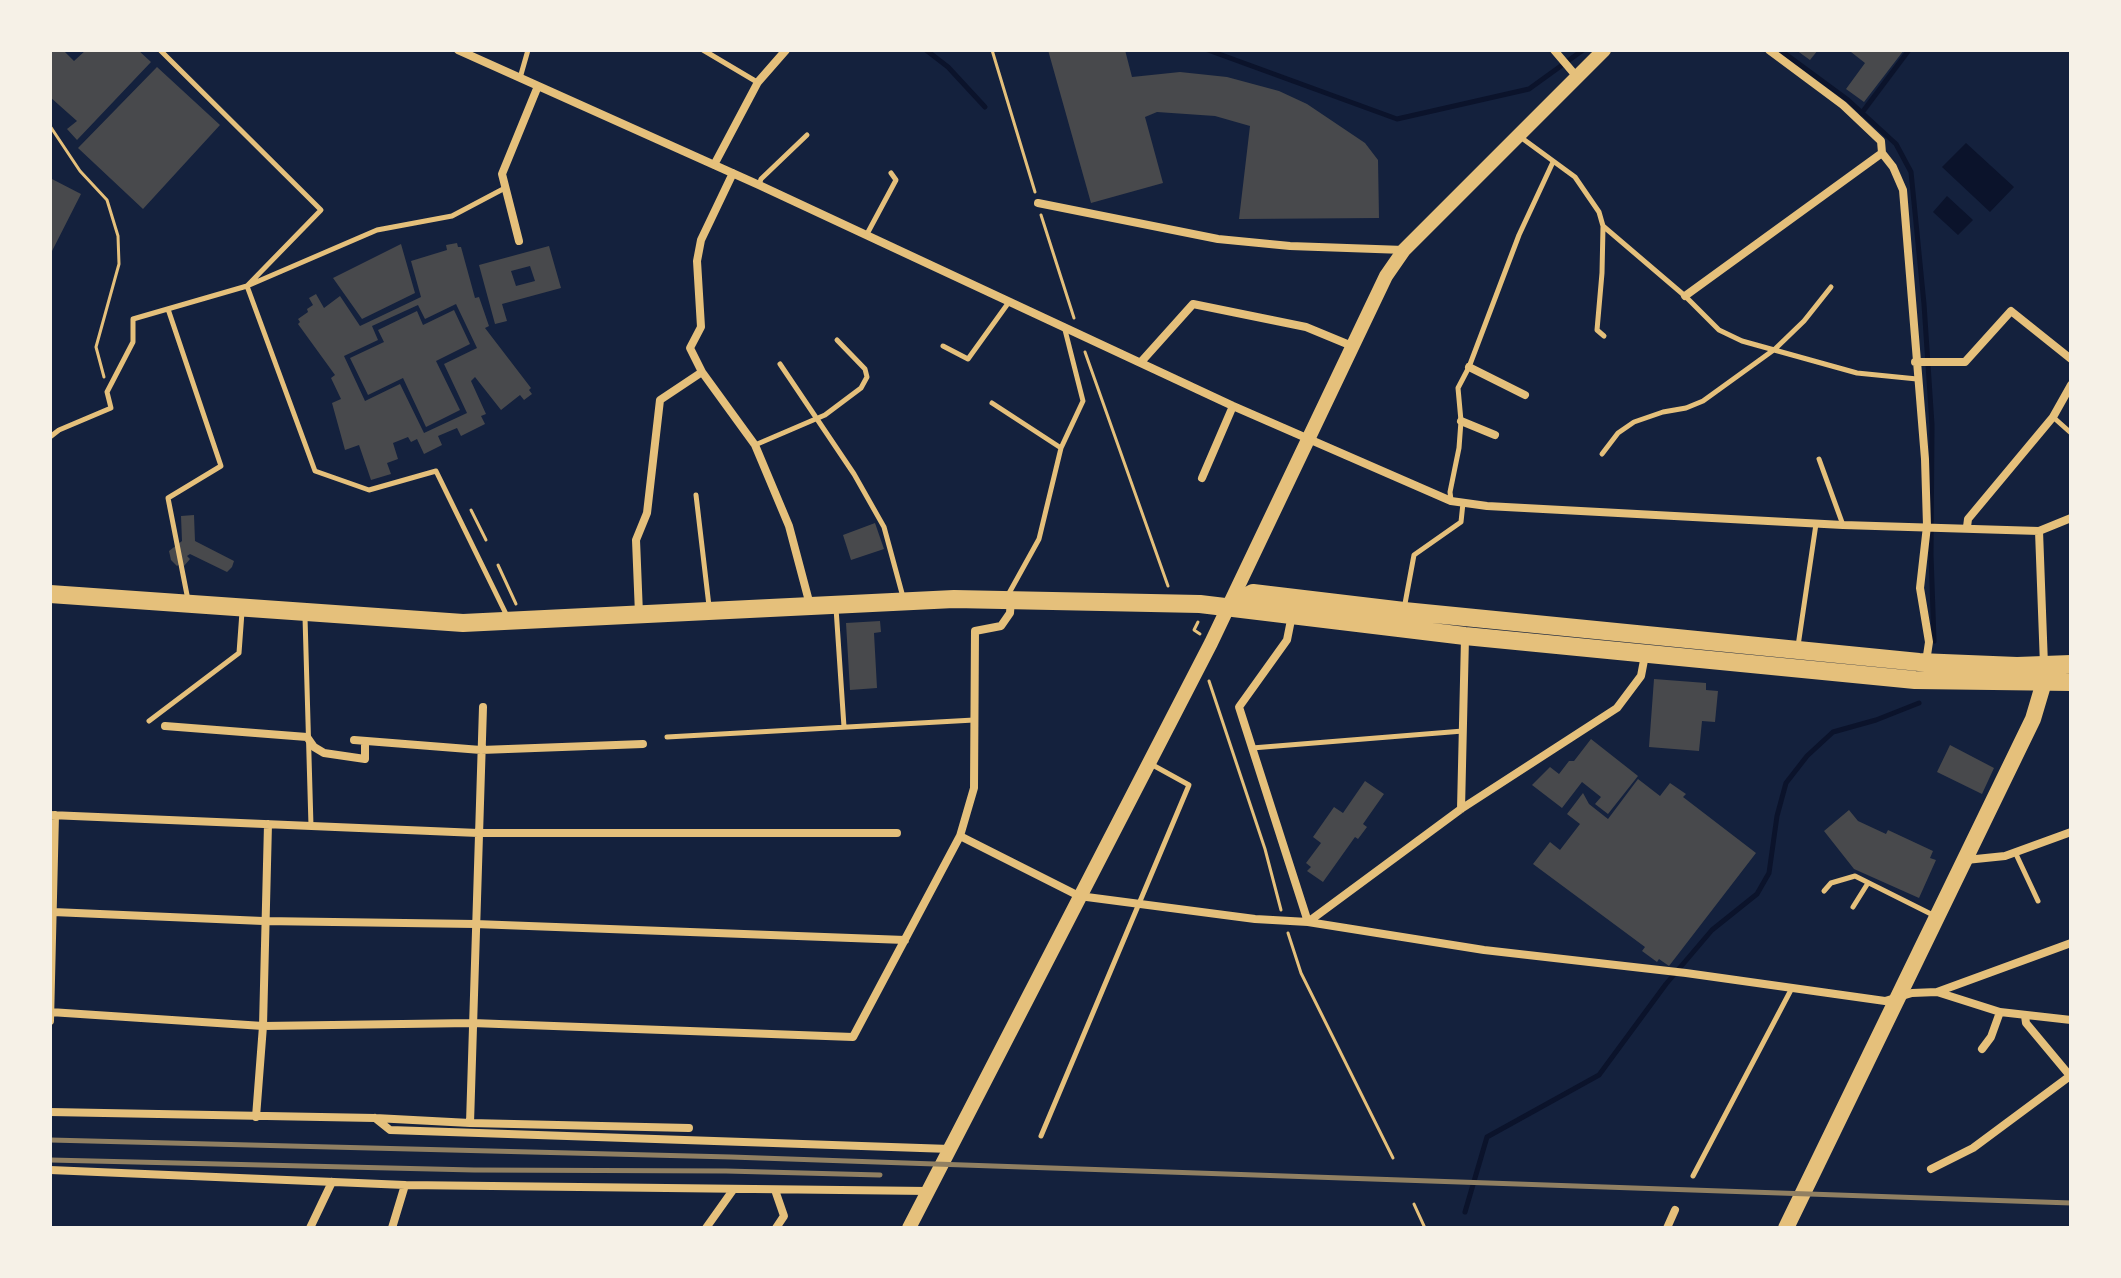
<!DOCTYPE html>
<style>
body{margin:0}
#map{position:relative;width:2121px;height:1278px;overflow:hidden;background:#14213d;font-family:Mulish,sans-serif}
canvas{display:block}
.frame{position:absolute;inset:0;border:52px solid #f6f1e7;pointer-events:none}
</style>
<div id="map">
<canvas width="2121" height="1278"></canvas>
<div class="frame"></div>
</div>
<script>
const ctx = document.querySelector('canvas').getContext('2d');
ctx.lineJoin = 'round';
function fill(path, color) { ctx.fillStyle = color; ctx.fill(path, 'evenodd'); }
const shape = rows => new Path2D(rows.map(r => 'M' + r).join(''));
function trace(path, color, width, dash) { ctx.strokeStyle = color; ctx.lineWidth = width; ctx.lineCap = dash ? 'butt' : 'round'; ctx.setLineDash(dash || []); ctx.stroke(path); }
fill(shape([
 [1966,143,2014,187,1990,212,1942,167],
 [1947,196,1973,220,1958,235,1933,212]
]), '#0b132b');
trace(shape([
 [926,50,948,67,985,107],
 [1208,50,1397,119,1529,89,1583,50],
 [1780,50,1848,100,1896,144,1911,172,1924,304,1932,425,1931,555,1934,641],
 [1861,114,1909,50],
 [1465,1212,1487,1137,1599,1075,1666,984,1712,930,1757,894,1769,873,1777,816,1786,783,1807,756,1833,732,1876,720,1919,703]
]), '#0b132b', 5);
fill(shape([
 [50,50,63,50,74,61,86,50,138,50,151,62,77,140,67,129,77,121,50,97],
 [1048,50,1125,50,1132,77,1180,72,1227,77,1279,91,1307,104,1365,143,1378,160,1379,218,1239,219,1250,126,1215,116,1157,112,1145,117,1163,183,1091,203],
 [1796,50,1818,50,1810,60],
 [1853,50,1904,50,1864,102,1846,89,1865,63,1851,52],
 [157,67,220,125,143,209,78,148],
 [50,178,81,194,50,255],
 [457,243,458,247,461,247,475,298,479,297,489,326,485,328,531,388,529,390,532,394,524,400,520,395,501,410,475,377,471,381,486,414,481,416,485,424,461,436,457,428,438,436,442,445,424,454,417,439,411,442,408,437,393,443,398,459,387,463,391,474,371,480,359,445,345,450,332,403,341,399,331,378,335,375,298,324,300,322,298,319,308,312,307,309,313,305,309,298,316,294,324,308,340,296,360,326,421,297,411,261,447,250,446,245],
 [456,304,477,348,444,364,467,413,424,433,400,384,365,401,344,356,378,340,372,326,418,305,425,319],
 [401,244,415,293,362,319,333,278],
 [549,246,561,288,502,304,507,321,495,324,479,265],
 [530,266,535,281,516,286,511,271],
 [454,310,470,344,436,361,460,410,426,427,403,378,368,395,350,358,384,342,378,330,417,311,423,325],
 [194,515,195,541,234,561,232,567,227,572,190,554,187,556,190,559,184,566,181,563,177,566,171,560,169,551,182,541,181,516],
 [875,523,884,549,851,560,843,535],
 [880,621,881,632,874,633,877,688,850,690,846,623],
 [1654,679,1706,683,1706,690,1718,691,1715,722,1702,721,1699,751,1649,747],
 [1591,739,1638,776,1608,814,1595,804,1601,797,1582,782,1562,808,1532,785,1550,767,1559,774,1569,761,1574,761],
 [1950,745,1994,768,1982,794,1937,772],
 [1638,779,1660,796,1670,783,1686,794,1683,797,1756,853,1669,966,1659,959,1657,962,1642,951,1645,947,1533,864,1550,842,1560,850,1580,824,1567,814,1583,793,1589,804,1608,819],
 [1365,781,1384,794,1363,824,1367,827,1358,839,1355,837,1323,882,1307,871,1311,867,1306,863,1321,843,1313,837,1334,807,1343,813],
 [1849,810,1858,821,1886,834,1888,830,1933,851,1930,858,1936,860,1919,898,1854,869,1824,831]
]), '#48494c');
trace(shape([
 [992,50,1035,192],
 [50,126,80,171,107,200,118,236,119,264,96,347,104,377],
 [1041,215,1074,318],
 [1085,352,1168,586],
 [471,510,486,540],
 [498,565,516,604],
 [1198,622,1194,630,1200,634],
 [1209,681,1265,849,1281,910],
 [1288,933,1301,973,1393,1158],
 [1414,1204,1425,1228]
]), '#e5c07b', 3);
trace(shape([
 [160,50,321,210,247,286,315,471,369,490,436,471,507,616],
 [703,50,757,82],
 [520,78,528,50],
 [1519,136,1575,177,1599,212,1603,226,1685,296,1719,330,1742,341,1857,373,1917,379],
 [759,185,761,179,807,135],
 [1603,227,1602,273,1597,330,1604,336],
 [867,234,896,180,891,173],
 [168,309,221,466,168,498,188,600],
 [943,346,968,359,1009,302],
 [780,364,854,474,884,527,903,597],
 [992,403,1061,448,1039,539,1008,595],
 [2053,417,2071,433],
 [50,437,59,430,111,408,107,392,133,342,133,319,247,286,377,230,452,216,505,188],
 [755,445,825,415,861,388,867,377,865,369,837,340],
 [1061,448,1083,401,1064,326],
 [1602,454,1618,433,1634,422,1663,412,1686,408,1703,401,1775,349,1804,321,1831,287],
 [1819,459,1843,525],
 [696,495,709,606],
 [1451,500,1450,492,1459,448,1461,421,1458,388,1469,367,1519,235,1553,162],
 [836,608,844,727],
 [1404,609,1414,555,1461,522,1463,503],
 [305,617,311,826],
 [1798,646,1816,524],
 [149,721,239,653,242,612],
 [667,737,974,720],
 [1252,748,1463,731],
 [2015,852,2038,901],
 [1824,891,1831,883,1855,876,1933,915],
 [1853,907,1868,883],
 [1041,1136,1189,785,1149,763],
 [1693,1176,1792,988]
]), '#e5c07b', 5);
trace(shape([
 [458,50,759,185,1233,406,1451,501,1487,506,1843,525,2039,531,2071,518],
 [1554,50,1577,77],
 [1769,50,1843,105,1881,141,1882,153,1893,167,1903,190,1925,459,1927,526,1920,588,1929,642,1926,662],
 [714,165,758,82,786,50],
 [733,173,701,240,697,261,701,327,690,348,702,372,755,445,789,526,810,605],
 [1038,203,1218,239,1290,246,1404,250],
 [519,241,502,174,538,86],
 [1685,296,1882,153],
 [1141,362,1193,304,1306,327,1352,346],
 [1915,362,1965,362,2011,311,2071,359],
 [1469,367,1525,395],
 [1461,421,1495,435],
 [1202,478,1233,406],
 [1967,527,1968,519,2053,417,2071,385],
 [2039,531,2044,665],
 [639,614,636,540,647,513,660,400,702,372],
 [1292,615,1287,640,1239,707,1308,922,1461,809,1617,708,1641,676,1645,655],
 [165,726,307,737,314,747,324,753,365,759,365,741],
 [354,740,481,750,643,744],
 [1461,809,1465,638],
 [50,815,478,833,897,833],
 [960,836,1079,896,1255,919,1308,922,1484,950,1686,973,1885,1001,1912,993,1937,992,2000,1012,2071,1020],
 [1966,860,2005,856,2071,832],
 [53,912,263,921,475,924,905,940],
 [1937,992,2071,943],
 [50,1012,263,1026,472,1023,853,1037,960,836,974,788,975,631,1001,626,1010,613,1011,599],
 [2025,1016,2026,1023,2071,1077],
 [50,1021,55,815],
 [1982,1049,1991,1037,2000,1012],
 [50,1112,375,1118,470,1123,689,1128],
 [256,1117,263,1026,268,824],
 [375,1118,390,1130,950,1149],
 [470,1123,483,707],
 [1931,1169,1973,1148,2070,1076],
 [50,1170,405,1185,392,1228],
 [405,1185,928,1191],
 [775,1190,784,1216,776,1228],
 [310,1228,332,1182],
 [706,1228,733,1190],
 [1667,1228,1675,1210]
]), '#e5c07b', 8);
trace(shape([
 [909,1228,1211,643,1386,276,1404,250,1604,50]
]), '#e5c07b', 14);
trace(shape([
 [1786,1228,2033,719,2044,682,2044,671]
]), '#e5c07b', 16);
trace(shape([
 [50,594,463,623,954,599,1200,604,1465,636,1915,680,2071,682],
 [1229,606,1253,593,1404,611,1919,662,2017,666,2071,664]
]), '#e5c07b', 18);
trace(shape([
 [50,1140,731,1157,2071,1203],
 [50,1160,474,1170,726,1171,880,1175]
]), '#918062', 5);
</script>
